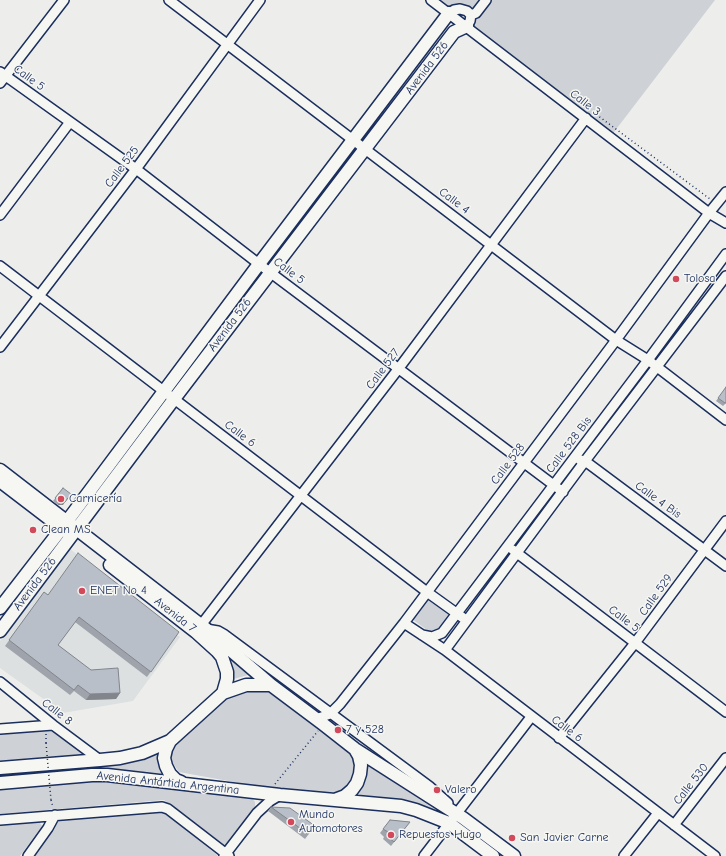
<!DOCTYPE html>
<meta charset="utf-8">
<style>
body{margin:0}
canvas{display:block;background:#edeeec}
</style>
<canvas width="726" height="856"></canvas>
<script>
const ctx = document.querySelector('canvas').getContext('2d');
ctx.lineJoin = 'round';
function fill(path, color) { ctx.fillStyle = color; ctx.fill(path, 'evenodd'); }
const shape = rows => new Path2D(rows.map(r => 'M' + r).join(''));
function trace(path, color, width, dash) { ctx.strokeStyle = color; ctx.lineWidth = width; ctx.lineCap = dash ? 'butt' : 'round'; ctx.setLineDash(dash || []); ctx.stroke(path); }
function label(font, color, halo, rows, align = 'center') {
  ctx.font = font + ' "Comic Neue",sans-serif'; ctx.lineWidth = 3; ctx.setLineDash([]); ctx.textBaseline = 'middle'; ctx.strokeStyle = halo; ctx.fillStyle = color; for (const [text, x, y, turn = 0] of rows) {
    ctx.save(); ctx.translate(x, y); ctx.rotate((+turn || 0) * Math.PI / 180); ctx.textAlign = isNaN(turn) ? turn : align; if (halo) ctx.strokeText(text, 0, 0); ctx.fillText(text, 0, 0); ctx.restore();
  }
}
fill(shape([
 [69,548,180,637,133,701,63,713,0,668,0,641]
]), '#dde0e1');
fill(shape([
 [432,0,715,0,611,136,471,29,474,24,475,14,465,6,454,4,445,10],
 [429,596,451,611,437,631,431,633,412,619],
 [208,637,248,675,230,680],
 [247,688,266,688,352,753,357,771,351,786,340,794,245,784,179,772,170,759,174,744,229,694],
 [54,727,85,754,0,761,0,732],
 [159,751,159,763,165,775,63,769,136,760],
 [363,761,393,782,442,814,413,802,351,795],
 [94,780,249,794,255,802,255,809,226,846,164,800,0,814,0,788],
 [163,810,218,856,32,856,60,819],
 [39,821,42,826,20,856,0,856,0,824]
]), '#ced2d7');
const minor = shape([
 [169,0,616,340,648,360,726,420],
 [431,0,709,213,726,223],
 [449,13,454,10,460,9,467,11,471,15,470,21,467,26],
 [471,15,476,13,486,0],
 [0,72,136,169,259,264,563,492],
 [0,83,64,0],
 [0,215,70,122],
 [0,266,427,592,466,620],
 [0,347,136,169,260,0],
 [580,460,585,461,726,566],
 [513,550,726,712],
 [404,623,445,650,715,856],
 [198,629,399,368,586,118],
 [206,629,218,631,225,635,429,786,448,803],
 [422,635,432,637,442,633,648,360,726,254],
 [445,650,585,461,726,276],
 [0,682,53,725,100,760],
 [316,719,330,714,340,704,404,623,616,340,709,213,726,192],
 [0,729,53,725],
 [559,738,635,643,726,521],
 [0,820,162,807,168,809,229,856],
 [674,825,726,758],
 [28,856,48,828,55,815],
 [224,856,257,813,270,801,280,795],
 [424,856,531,717],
 [624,856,658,813]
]);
const major = shape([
 [0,470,206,629,271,685,323,724,355,749,463,818,514,856],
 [0,481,68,533],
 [110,565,196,632,217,651,222,657,227,672,227,679,223,693],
 [0,608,62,528,259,264,449,13],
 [0,631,174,399,454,32,467,26],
 [170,741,166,749,164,758,166,766,170,774,176,780,181,782],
 [0,768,100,760,120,758,142,753,170,741,223,693,246,685,271,685],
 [0,783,92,775,107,775,280,795,401,806,416,810,449,823,493,856],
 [337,799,345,796,352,790,357,783,360,774,361,765,359,756,355,749]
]);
trace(minor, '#1b2f5e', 12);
trace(major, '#1b2f5e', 15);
trace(shape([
 [581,104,589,110],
 [593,112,710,199],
 [46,734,46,743],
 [275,784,318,731],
 [51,800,53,807]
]), '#1b2f5e', 1.5, [1, 3]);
trace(minor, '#f6f6f2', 9);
trace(major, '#f6f6f2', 12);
trace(shape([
 [46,743,51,800]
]), '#1b2f5e', 1.5, [1, 3]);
fill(shape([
 [726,387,726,403,723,406,716,401],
 [63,488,63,505,58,505,53,501],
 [44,592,48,595,179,632,147,677,75,622,58,645,120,693,116,699,86,700,74,691,70,695,5,646],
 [271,807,315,826,305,839,268,811],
 [390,820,410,822,391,846,383,839,384,837,380,833]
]), '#9fa4ac');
fill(shape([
 [71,494,63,505,58,505,60,502],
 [120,693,116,699,86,700,90,694]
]), '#82868c');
const building = shape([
 [726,387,726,403,725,403,718,398,726,387],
 [63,488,71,494,65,502,60,502,55,498,63,488],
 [78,553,179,632,151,672,79,617,58,645,91,670,118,668,120,693,90,694,78,685,74,690,9,640,44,592,48,595,78,553],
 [271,807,290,808,315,826,308,834,271,807],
 [390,820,410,822,394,842,386,835,388,832,383,829,390,820]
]);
fill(building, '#b9bfc8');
trace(building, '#82868c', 1);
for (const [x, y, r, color] of [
 [676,279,4,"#d1495b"],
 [61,499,4,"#d1495b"],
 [33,530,4,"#d1495b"],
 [82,591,4,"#d1495b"],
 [338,730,4,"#d1495b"],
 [437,790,4,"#d1495b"],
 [291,822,4,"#d1495b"],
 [391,835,4,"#d1495b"],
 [512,838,4,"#d1495b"]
]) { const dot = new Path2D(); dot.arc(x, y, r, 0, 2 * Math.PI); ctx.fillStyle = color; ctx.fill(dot); trace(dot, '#f6f6f2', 1.5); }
label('12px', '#1b2f5e', '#f6f6f2', [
 ["Avenida 526",427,68,-53],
 ["Calle 5",29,78,36],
 ["Calle 3",585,103,38],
 ["Calle 525",122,167,-53],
 ["Calle 4",454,201,37],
 ["Calle 5",289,271,37],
 ["Avenida 526",230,325,-53],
 ["Calle 527",383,369,-53],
 ["Calle 6",240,434,37],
 ["Calle 528 Bis",569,445,-53],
 ["Calle 528",508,464,-53],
 ["Calle 4 Bis",658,500,36],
 ["Avenida 526",35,584,-53],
 ["Calle 529",656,595,-54],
 ["Avenida 7",175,615,38],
 ["Calle 5",624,619,37],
 ["Calle 8",57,712,38],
 ["Calle 6",567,729,37],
 ["Avenida Antártida Argentina",168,783,6],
 ["Calle 530",691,784,-52]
]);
label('12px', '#1b2f5e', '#f6f6f2', [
 ["Tolosa",684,279],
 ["Carnicería",69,499],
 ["Clean MS",41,530],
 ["ENET No 4",90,591],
 ["7 y 528",346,730],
 ["Valero",445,790],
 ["Mundo",299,815],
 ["Automotores",299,829],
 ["Repuestos Hugo",399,835],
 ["San Javier Carne",520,838]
], 'left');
</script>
